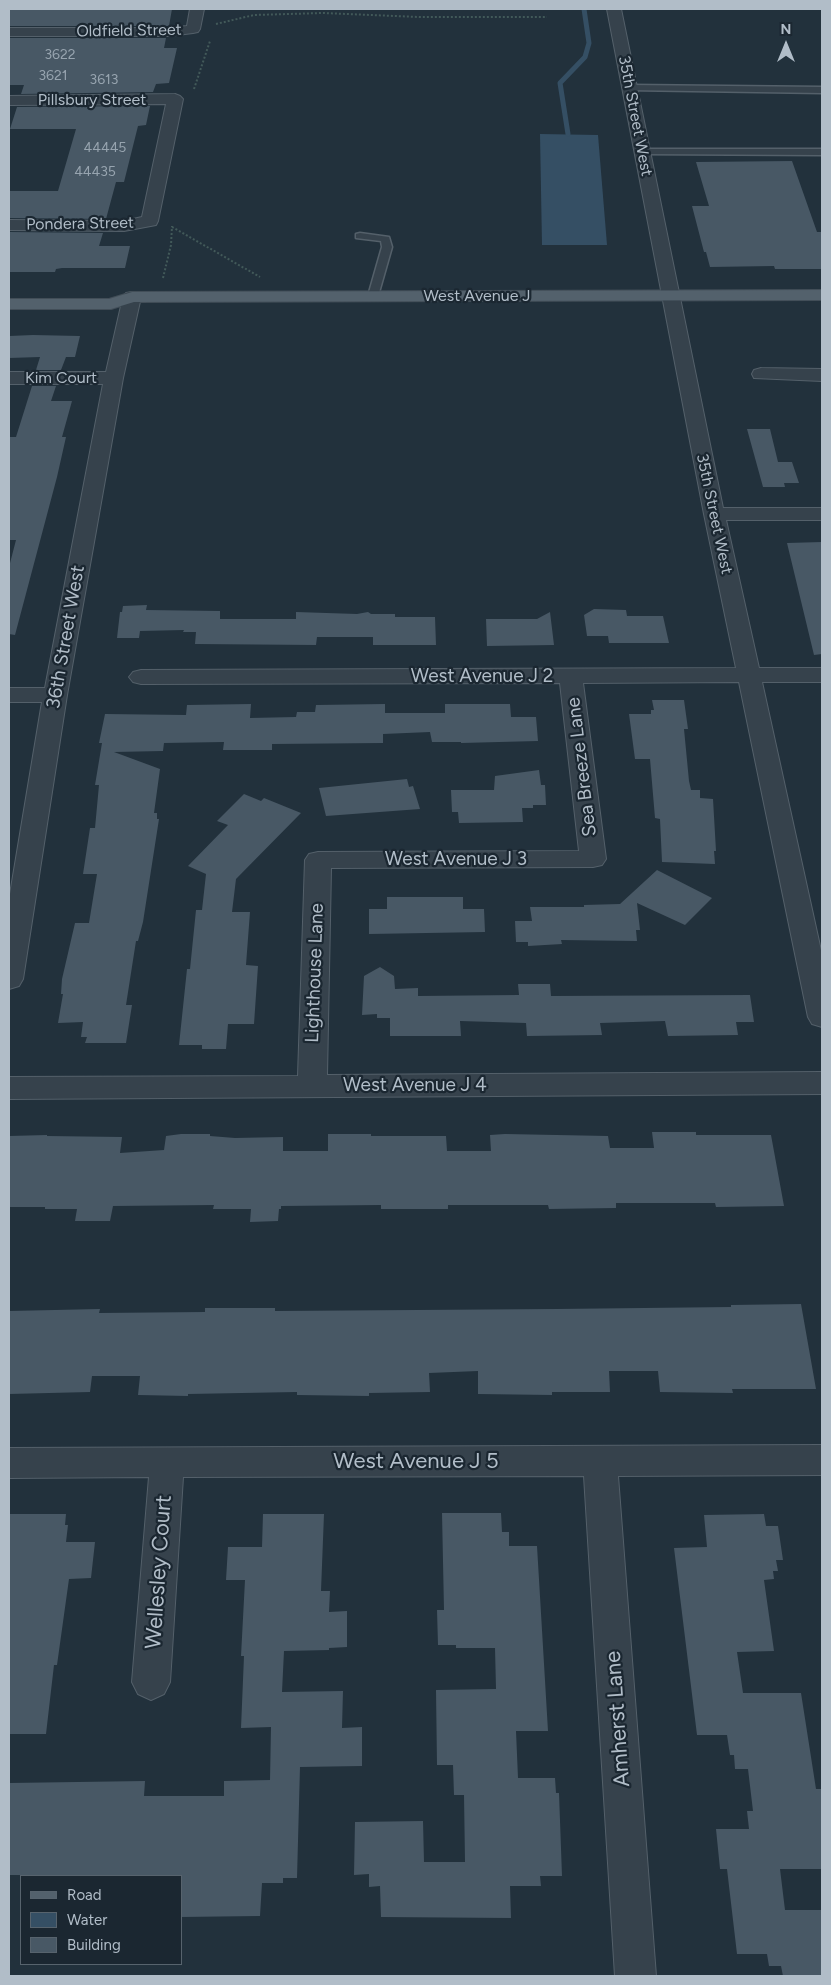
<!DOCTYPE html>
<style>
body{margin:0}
#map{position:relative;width:831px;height:1985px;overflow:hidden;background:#22313c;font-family:Figtree,sans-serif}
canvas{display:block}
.frame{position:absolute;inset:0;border:10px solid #b1bdc8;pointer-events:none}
.legend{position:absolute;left:20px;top:1875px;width:162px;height:90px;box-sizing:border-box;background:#1b2731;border:1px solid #57636d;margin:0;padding:6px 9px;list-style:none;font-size:15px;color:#b1bdc8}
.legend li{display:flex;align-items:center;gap:10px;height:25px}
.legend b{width:25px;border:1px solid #57636d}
.north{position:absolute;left:761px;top:20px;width:50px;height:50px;-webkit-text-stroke:4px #1b2731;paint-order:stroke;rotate:0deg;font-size:14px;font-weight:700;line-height:20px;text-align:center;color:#b1bdc8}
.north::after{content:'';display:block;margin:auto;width:18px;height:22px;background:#b1bdc8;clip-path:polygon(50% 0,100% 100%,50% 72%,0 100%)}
</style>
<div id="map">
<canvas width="831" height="1985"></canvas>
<div class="frame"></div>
<ul class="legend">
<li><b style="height:6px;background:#53616c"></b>Road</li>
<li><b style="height:14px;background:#354f64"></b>Water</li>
<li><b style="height:14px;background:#485865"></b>Building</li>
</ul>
<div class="north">N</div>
</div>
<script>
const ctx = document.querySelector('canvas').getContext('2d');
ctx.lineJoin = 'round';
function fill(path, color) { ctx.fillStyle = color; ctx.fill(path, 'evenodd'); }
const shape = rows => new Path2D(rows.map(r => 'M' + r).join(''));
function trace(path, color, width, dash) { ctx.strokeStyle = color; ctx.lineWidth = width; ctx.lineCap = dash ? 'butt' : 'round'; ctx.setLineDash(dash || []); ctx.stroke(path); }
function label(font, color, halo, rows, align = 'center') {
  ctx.font = font + ' Figtree,sans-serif'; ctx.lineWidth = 4.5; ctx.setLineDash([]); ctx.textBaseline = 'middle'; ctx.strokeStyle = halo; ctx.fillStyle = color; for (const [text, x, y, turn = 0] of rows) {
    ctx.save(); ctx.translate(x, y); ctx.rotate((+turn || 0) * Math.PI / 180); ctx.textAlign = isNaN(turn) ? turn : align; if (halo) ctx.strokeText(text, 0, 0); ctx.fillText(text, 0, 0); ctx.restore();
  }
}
fill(shape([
 [540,134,598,135,607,245,542,245]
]), '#354f64');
trace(shape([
 [568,134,560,83,585,57,589,43,584,9]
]), '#354f64', 5);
fill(shape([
 [172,9,169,26,9,26,9,10],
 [9,38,166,38,164,48,177,48,169,83,156,84,153,92,21,94,24,85,9,85],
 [150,106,146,125,138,126,124,182,116,182,106,219,9,218,9,191,58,191,76,129,10,129,17,107],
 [792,161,817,232,822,232,822,269,775,269,774,266,710,267,706,252,704,252,692,206,709,206,696,162],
 [9,232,103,233,99,246,130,246,125,268,62,268,56,269,55,272,9,272],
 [9,336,33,335,80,336,75,357,66,357,61,370,36,370,40,357,9,358],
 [32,386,56,386,51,401,72,401,62,437,66,437,57,477,15,635,9,634,9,567,16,540,9,540,9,437,16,437],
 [747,429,770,429,778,462,792,462,799,483,784,483,785,487,763,487],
 [822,542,822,654,814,655,787,543],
 [147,605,146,610,220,611,220,619,296,619,296,612,357,614,368,612,371,614,395,614,395,617,435,617,436,645,373,645,373,637,317,637,316,645,195,644,196,632,183,632,184,630,140,631,139,638,117,638,120,612,122,612,123,606],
 [594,609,626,610,627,616,663,616,669,643,609,643,608,636,587,636,584,615],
 [550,612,554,645,487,646,486,619,537,619],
 [652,700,684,700,688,729,684,729,689,781,691,790,700,790,700,798,713,799,716,851,714,851,715,864,662,862,660,819,655,818,650,759,635,759,629,714,651,714,651,710,654,710],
 [251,704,250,718,296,717,297,712,315,712,316,705,385,704,385,713,445,713,445,704,510,704,511,717,536,717,538,741,461,743,461,742,432,742,430,732,383,734,383,743,272,744,272,750,223,750,224,742,164,743,163,751,114,752,160,769,154,813,157,813,157,819,159,819,143,922,138,941,136,941,126,1005,132,1005,126,1043,85,1043,87,1037,81,1037,83,1022,58,1023,63,994,61,994,62,979,75,923,89,923,97,874,83,874,90,828,95,828,99,785,95,785,102,743,99,743,105,714,186,715,187,705],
 [539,770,541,785,545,785,546,805,533,805,533,808,522,808,523,822,459,823,458,812,452,812,451,790,494,790,495,776],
 [407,779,409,787,413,786,420,809,326,816,319,788],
 [244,794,261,801,264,798,301,813,236,879,232,912,250,912,246,965,258,966,254,1024,228,1024,226,1049,202,1049,202,1045,179,1045,187,969,190,969,196,910,202,910,206,874,188,866,228,825,217,821],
 [657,870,712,898,685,925,637,903,640,930,636,930,637,941,561,940,562,944,528,946,528,942,516,942,515,921,532,921,530,907,584,907,584,905,620,904],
 [387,897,463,897,463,909,484,909,485,932,369,934,369,909,387,909],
 [380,967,394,976,395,989,418,988,418,996,519,995,518,984,550,984,551,996,750,995,754,1022,736,1022,738,1035,668,1036,665,1021,600,1023,602,1035,527,1036,526,1023,460,1021,461,1036,390,1036,390,1018,377,1018,377,1014,362,1015,364,976],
 [652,1132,696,1132,696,1135,771,1135,784,1206,716,1207,715,1203,616,1203,616,1208,549,1209,548,1205,448,1205,448,1209,381,1209,381,1205,281,1206,281,1209,279,1209,278,1221,250,1222,251,1209,213,1209,214,1205,113,1206,110,1221,75,1221,77,1209,45,1209,45,1207,9,1207,9,1136,47,1135,47,1136,122,1137,120,1153,164,1150,166,1136,181,1134,210,1134,210,1136,235,1138,283,1137,283,1151,328,1151,328,1134,371,1134,371,1136,446,1136,447,1151,491,1151,490,1135,505,1134,608,1136,610,1148,654,1148],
 [801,1304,816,1389,732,1389,733,1393,660,1392,658,1371,609,1371,610,1392,552,1392,552,1395,478,1394,478,1371,429,1373,430,1392,369,1393,369,1396,297,1395,297,1392,188,1394,188,1396,138,1395,140,1376,92,1376,90,1392,9,1394,9,1311,100,1309,99,1313,205,1312,205,1308,275,1308,275,1311,556,1309,731,1307,731,1305],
 [442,1513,501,1513,502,1532,509,1532,509,1546,537,1546,548,1731,516,1731,518,1778,555,1778,556,1793,559,1793,562,1876,540,1876,541,1886,510,1886,511,1918,381,1917,380,1886,369,1887,369,1874,354,1875,355,1822,423,1821,424,1862,465,1862,464,1795,454,1795,453,1765,437,1765,436,1690,496,1689,495,1648,456,1648,456,1645,438,1645,437,1610,444,1610],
 [9,1514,66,1514,65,1525,68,1525,66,1542,95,1542,91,1578,69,1579,57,1665,54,1665,46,1734,9,1734],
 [263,1514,324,1514,321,1591,330,1591,329,1612,347,1611,347,1647,329,1648,329,1650,284,1651,282,1692,343,1691,342,1728,362,1727,362,1766,300,1767,297,1878,283,1878,283,1883,262,1883,260,1916,181,1917,181,1876,9,1875,9,1783,145,1781,144,1796,224,1796,224,1781,270,1780,271,1727,241,1728,244,1656,241,1656,245,1580,226,1580,228,1547,262,1547],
 [764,1514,766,1526,778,1526,783,1560,776,1560,778,1571,773,1571,774,1579,764,1580,774,1651,737,1652,743,1693,801,1693,816,1789,822,1789,822,1869,780,1869,785,1910,822,1910,822,1976,783,1976,781,1966,769,1966,767,1954,737,1954,727,1869,720,1869,716,1829,749,1829,747,1811,753,1811,748,1769,735,1769,734,1755,730,1755,727,1735,697,1735,674,1548,707,1547,704,1515]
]), '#485865');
const lane = shape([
 [630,85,822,87,822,93,627,90,626,88,630,85],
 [642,149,822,149,822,155,639,154,637,152,642,149],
 [360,233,389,237,392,247,378,296,373,299,368,296,382,247,381,241,356,238,356,234,360,233]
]);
const street = shape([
 [190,9,204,9,200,29,198,32,193,33,169,36,9,36,9,28,169,28,187,26,190,9],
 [607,9,621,9,723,508,822,508,822,520,726,520,759,668,822,668,822,682,762,682,822,955,822,1027,812,1024,808,1017,739,682,583,683,606,859,602,865,593,867,331,868,327,1075,822,1072,822,1094,9,1099,9,1077,298,1076,305,860,309,854,318,852,579,851,560,683,141,684,133,682,129,677,133,672,141,670,736,668,704,514,607,9],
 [175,94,180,96,183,99,158,221,156,225,124,231,9,230,9,220,124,221,142,217,166,104,9,105,9,96,175,94],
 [132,292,138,293,141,297,123,378,67,695,23,979,19,986,9,989,9,900,42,702,9,702,9,688,45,688,103,384,9,384,9,372,106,372,123,297,126,293,132,292],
 [761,368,822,369,822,381,754,378,752,374,754,370,761,368],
 [822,1445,822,1475,618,1476,656,1976,615,1976,584,1476,183,1477,170,1682,164,1694,151,1700,138,1694,132,1682,149,1477,9,1478,9,1448,822,1445]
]);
const primary = shape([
 [822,290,822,300,134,302,111,309,9,309,9,299,109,299,132,292,822,290]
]);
trace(lane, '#54606a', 3);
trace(street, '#54606a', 2);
trace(primary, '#424e58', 2);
trace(shape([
 [216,24,254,15,323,13,419,17,547,17],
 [194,89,210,41],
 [172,227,260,277],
 [163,278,171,245,172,226]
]), '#425959', 2, [2, 2]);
fill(lane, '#36424c');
fill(street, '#36424c');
fill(primary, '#53616c');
label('14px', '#97a4af', null, [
 ["3622",60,55],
 ["3621",53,76],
 ["3613",104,80],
 ["44445",105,148],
 ["44435",95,172]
]);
label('16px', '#b1bdc8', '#1b2731', [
 ["Oldfield Street",129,31,-1],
 ["Pillsbury Street",92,100],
 ["35th Street West",635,116,79],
 ["Pondera Street",80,224,-1],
 ["West Avenue J",477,296],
 ["Kim Court",61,378],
 ["35th Street West",714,514,78]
]);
label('19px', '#b1bdc8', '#1b2731', [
 ["36th Street West",66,637,-80],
 ["West Avenue J 2",482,676],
 ["Sea Breeze Lane",582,767,-97],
 ["West Avenue J 3",456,859],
 ["Lighthouse Lane",315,973,-88],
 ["West Avenue J 4",415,1085]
]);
label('22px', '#b1bdc8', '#1b2731', [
 ["West Avenue J 5",416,1462],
 ["Wellesley Court",159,1572,-86],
 ["Amherst Lane",618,1719,-94]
]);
</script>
